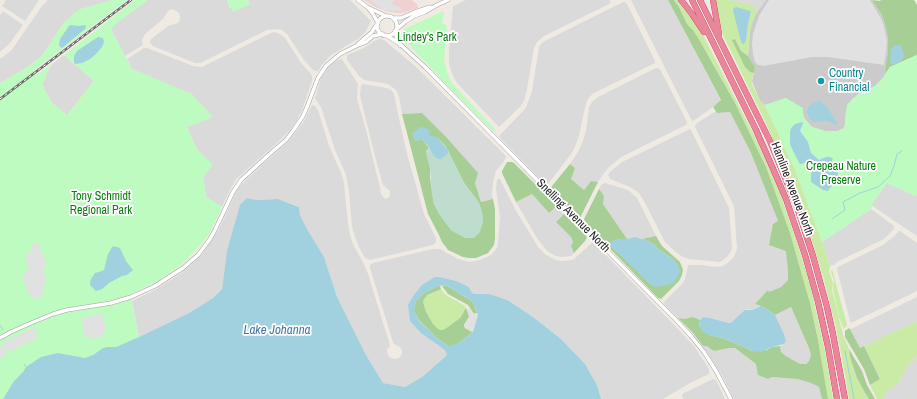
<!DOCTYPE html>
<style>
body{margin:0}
canvas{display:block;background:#efeae2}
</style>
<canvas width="917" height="399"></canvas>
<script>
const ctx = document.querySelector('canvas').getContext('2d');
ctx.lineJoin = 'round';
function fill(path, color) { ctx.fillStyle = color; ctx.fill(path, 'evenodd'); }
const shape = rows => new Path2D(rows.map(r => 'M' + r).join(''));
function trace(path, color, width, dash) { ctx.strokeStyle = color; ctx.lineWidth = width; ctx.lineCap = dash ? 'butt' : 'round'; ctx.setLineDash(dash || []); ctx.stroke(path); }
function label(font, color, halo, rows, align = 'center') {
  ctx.font = font + ' "Archivo Narrow",sans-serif'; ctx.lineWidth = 3.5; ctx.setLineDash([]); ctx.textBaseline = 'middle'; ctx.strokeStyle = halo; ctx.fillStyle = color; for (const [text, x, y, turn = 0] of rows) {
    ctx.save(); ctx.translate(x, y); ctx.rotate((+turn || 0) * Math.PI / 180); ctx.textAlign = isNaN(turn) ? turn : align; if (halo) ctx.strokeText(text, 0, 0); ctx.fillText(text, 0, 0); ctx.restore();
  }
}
fill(shape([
 [6,0,39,0,25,21,2,6],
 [48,0,111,0,64,22,42,56,29,66,0,83,0,59,11,51,42,6],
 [148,0,227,0,230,8,250,4,248,0,350,0,371,21,366,31,358,39,331,55,322,65,318,71,316,71,313,70,304,60,287,34,282,30,278,29,267,30,200,63,195,63,153,46,150,43,151,39,168,26,178,23,180,20,180,17,179,13,175,10,172,9,168,11,163,19,145,34,142,40,143,45,125,56,111,29,114,25,126,16],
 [466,0,609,0,611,3,544,36,537,42,534,48,527,89,524,101,520,107,499,127,457,83,454,78,450,68,449,62,449,51,453,6],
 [631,0,668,0,721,101,713,107,693,121,692,121,669,76],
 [728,0,766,0,757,12,756,8],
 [623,2,625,2,627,4,655,61,655,63,594,93,589,97,586,103,579,136,575,147,571,154,548,184,545,184,501,139,499,136,500,135,525,109,527,105,532,91,539,47,541,44,545,41],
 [3,11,23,25,10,43,0,52,0,15],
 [273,32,278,33,285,38,301,63,311,74,312,77,312,81,302,110,297,120,290,130,278,142,241,175,236,179,229,192,222,207,206,197,203,177,212,165,197,149,187,127,212,116,174,87,132,69,127,59,144,48,147,48,193,66,202,67],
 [380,39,384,40,415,66,506,156,504,161,496,171,493,182,492,195,493,199,481,202,475,183,422,113,402,114,399,97,398,93,395,89,388,84,364,80,359,76,347,60,347,55,364,48,374,41],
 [64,55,94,81,67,115,52,103,42,85,51,65],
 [340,59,342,59,358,84,357,99,366,130,377,176,380,187,381,194,384,198,386,199,390,196,390,191,383,185,376,160,360,96,361,85,364,84,386,88,391,90,394,94,398,114,407,154,424,214,436,238,436,242,433,245,370,260,365,258,359,247,354,234,352,227,349,191,346,175,343,168,335,150,321,107,315,98,321,78,328,68,333,63],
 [656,68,660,69,687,122,686,125,621,157,609,167,604,173,598,182,591,181,584,190,570,179,575,168,570,164,578,152,583,141,586,131,589,107,592,102,598,97],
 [312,105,315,106,318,110,329,146,342,175,344,183,348,224,350,235,353,244,364,264,368,274,389,342,390,346,387,349,387,352,389,357,391,358,394,359,399,358,402,354,402,351,400,347,394,344,393,342,370,268,370,265,373,263,433,249,440,249,458,259,470,262,480,260,491,255,497,248,498,243,500,217,496,189,497,180,498,179,500,179,515,209,532,237,538,247,546,255,556,260,562,261,573,260,593,242,677,328,694,346,709,369,709,374,690,383,663,399,601,399,597,385,585,364,561,339,533,317,509,301,499,297,489,294,474,294,439,277,436,344,446,350,447,355,422,377,405,387,383,383,366,355,337,297,324,257,307,229,300,215,299,207,295,205,278,199,257,200,247,198,227,251,222,289,213,298,189,313,139,337,132,301,153,291,177,276,190,266,203,253,219,229,237,190,242,184,260,167,289,141,303,123],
 [716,111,717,113,730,112,751,153,778,221,787,251,788,270,788,280,781,287,769,292,768,291,755,304,761,306,753,310,748,309,743,312,737,317,734,321,729,323,710,318,703,317,700,320,693,317,684,319,678,318,665,305,664,302,682,284,685,279,688,266,689,265,701,265,715,267,723,266,729,262,733,258,736,252,737,248,736,235,734,206,695,127,695,126,697,123],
 [690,129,691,130,729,208,732,247,731,251,727,257,720,262,689,259,683,257,676,252,665,242,644,201,639,193,630,187,610,179,608,175,611,171,622,162],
 [605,183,628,190,637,198,656,236,642,239,635,237,627,239,603,204,604,196,599,189,601,185],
 [887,183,916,196,917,194,917,236,871,205],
 [532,194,549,213,557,206,564,214,556,222,571,237,573,242,571,246,574,253,571,256,562,257,556,256,547,251,537,238,516,202],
 [871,209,894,226,893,230,884,239,837,262,834,265,832,265,830,266,822,242],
 [899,231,900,231,917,243,917,291,851,323,850,321,837,269,838,267,883,245,892,238],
 [917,297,917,321,860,348,850,329,853,328],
 [791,307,809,348,811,355,809,361,806,364,800,364,786,356,781,352,780,346,784,344,786,341,784,334,775,315],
 [706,345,712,350,715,351,729,348,735,348,756,364,768,379,772,377,797,379,811,383,819,387,822,399,734,399,723,377,703,346],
 [917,355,917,399,883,399,887,391,899,383,903,373],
 [713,379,716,380,725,399,683,399,682,395,684,393]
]), '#dbdada');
fill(shape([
 [364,0,412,0,417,4,418,8,403,13,397,13,385,11,375,7]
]), '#f0d1d1');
fill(shape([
 [766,0,872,0,882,15,886,27,888,39,888,52,885,70,886,73,883,78,875,86,857,95,846,111,845,124,844,128,838,131,825,131,812,127,804,118,803,113,786,98,765,105,760,101,752,81,754,73,755,67,748,56,750,31,752,23,755,15]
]), '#cbcbcb');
fill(shape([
 [674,0,678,0,681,2,702,33,758,143,780,193,801,255,811,289,825,351,833,399,828,399,818,340,810,303,800,267,790,233,766,167,735,103,715,67,700,41,693,30,687,24,679,7],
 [714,0,728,0,751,5,756,8,757,12,752,23,750,31,748,56,741,51,735,39,745,67,750,72,754,73,752,78,752,84,760,101,765,105,794,167,822,242,830,266,829,271,833,283,832,290,843,335,849,349,850,357,857,378,864,391,869,399,849,399,843,363,836,327,824,279,809,231,801,206,765,121,724,37,717,16],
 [734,9,751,12,748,24,746,41,744,44,743,44,741,42],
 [832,269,847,325,844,329,839,317,833,289,834,280,831,272],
 [440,289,441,289,445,294,449,297,460,303,465,306,466,308,460,318,455,322,447,328,443,330,440,330,433,324,426,312,423,302,424,299,427,295],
 [917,321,917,355,903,373,899,383,887,391,883,399,877,399,870,385,880,378,864,346]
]), '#c9eba6');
fill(shape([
 [668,0,674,0,679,7,687,24,693,30,700,41,735,103,766,167,790,233,810,303,818,340,828,399,822,399,819,387,811,383,797,379,772,377,768,379,758,375,756,364,735,348,729,348,715,351,712,350,707,346,703,346,693,333,678,318,684,319,693,317,700,320,699,326,710,335,722,338,742,346,752,351,767,350,772,347,780,346,781,352,786,356,800,364,806,364,809,361,811,355,809,348,791,307,775,315,768,310,761,306,755,304,768,290,769,292,781,287,788,280,788,270,786,251,769,245,773,224,778,221,751,153,730,112,717,113,713,107,721,100],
 [872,0,880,1,881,0,914,0,917,5,917,55,890,67,886,73,885,70,888,52,888,39,886,27,882,15],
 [735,39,741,51,748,56,755,67,754,73,750,72,745,67,732,40],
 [422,113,446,137,478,173,475,183,481,202,493,199,495,209,495,239,494,245,488,253,476,258,469,258,463,257,448,250,442,242,439,235,428,214,402,114],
 [414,132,438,138,446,147,464,183,479,203,483,217,452,231,440,215,434,204,430,178,430,168,426,151,429,148,422,139,415,140,413,135],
 [507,162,512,162,514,163,557,206,549,213,532,194,516,202,502,173,502,171],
 [570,164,575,168,571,179,584,190,591,181,598,182,581,216,580,217,578,217,551,189,552,186],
 [599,189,604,196,603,204,627,239,619,239,612,247,627,261,673,259,659,250,654,245,650,242,642,239,656,236,662,246,680,262,683,270,682,275,679,281,661,299,658,298,585,223,584,219],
 [564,214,587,237,585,241,574,253,571,246,573,242,571,237,556,222],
 [446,285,473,302,477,313,474,314,468,305,448,294,442,286],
 [438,286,440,286,441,289,427,295,424,299,423,302,426,312,433,324,437,328,440,330,443,330,448,327,460,318,466,308,469,314,469,317,464,325,465,328,473,332,457,344,451,346,448,346,437,338,419,320,414,311,416,301,424,293],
 [849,328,850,329,860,348,864,346,880,379,870,385,864,369,845,337,845,331],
 [849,349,862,371,867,385,875,399,869,399,864,391,857,378,850,357]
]), '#a7cf95');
fill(shape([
 [429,148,430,150,448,153,448,150,464,183,479,203,483,217,483,222,480,232,474,238,465,238,452,231,440,215,434,204,432,195,430,168,426,152]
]), '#bfddcf');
fill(shape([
 [111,0,127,0,33,71,36,75,51,65,42,85,52,103,67,115,94,81,64,55,135,0,148,0,114,25,111,30,132,69,192,94,213,117,187,127,197,149,213,165,203,177,206,197,222,207,209,234,202,243,182,264,158,281,130,294,139,337,116,347,107,347,103,348,93,355,85,358,58,353,26,367,23,372,14,381,3,399,0,399,0,83,29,66,42,56,64,22,80,9],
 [227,0,248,0,250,4,233,12],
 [444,11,442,24,445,24,447,26,444,61,449,78,452,83,462,94,495,129,494,132,443,81,401,36,404,29],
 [917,55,917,194,916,196,887,183,871,205,873,206,871,209,822,242,794,167,765,105,786,98,803,108,803,113,804,118,812,127,825,131,838,131,844,128,845,124,846,111,847,105,853,98,875,86,880,82,890,67]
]), '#bdfbc1');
fill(shape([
 [370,0,394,0,392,4,401,8,400,11,383,10],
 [769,0,870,0,882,20,884,27,887,40,886,53,884,65,828,57,812,57,763,66,762,65,758,65,755,62,753,54,752,44,753,34,759,16,765,6],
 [32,243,39,244,39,247,43,255,44,259,47,259,46,266,43,267,43,273,46,273,43,296,40,296,40,299,34,298,30,295,26,289,28,288,26,284,23,284,25,271,27,271,28,262,26,261,26,253,30,253,32,248],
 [470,308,473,314,477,313,478,315,473,332,472,332,465,328,464,325,469,317,467,310],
 [103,314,106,333,102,334,103,337,89,339,88,336,85,337,82,318],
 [35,328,38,337,10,351,8,349,5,350,7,353,0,360,0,345,2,347,4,346,2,343,18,335]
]), '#e1e1e1');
fill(shape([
 [736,7,750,11,751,12,748,24,746,41,744,44,743,44,741,42,733,10,734,8],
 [70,25,79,26,85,25,86,26,85,29,62,48,59,46,60,39,69,26],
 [98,37,103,38,104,42,102,47,96,54,90,59,82,63,75,64,74,62,74,56,77,51],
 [895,45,901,46,902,48,904,56,900,62,892,65,890,61,891,49],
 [819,101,826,106,838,124,837,125,827,121,814,122,809,118,807,112,808,108,813,103],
 [803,122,803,123,800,131,808,142,811,153,819,160,826,157,830,157,833,159,829,167,830,168,838,173,838,176,836,180,828,191,823,190,811,182,811,175,813,163,811,162,800,164,795,155,790,144,790,132,791,128,795,124],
 [420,127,422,127,427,129,429,130,429,135,430,136,432,136,438,138,448,150,448,153,446,155,441,159,438,159,434,156,428,146,422,139,419,141,414,140,413,135,414,132],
 [247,198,257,200,278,199,299,207,300,215,307,229,324,257,337,297,366,355,383,383,405,387,422,377,447,355,445,350,421,333,410,321,408,305,414,295,422,285,435,277,439,277,456,281,467,286,470,289,471,292,474,294,489,294,499,297,509,301,533,317,561,339,585,364,597,385,601,399,3,399,14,381,23,372,26,367,41,357,58,353,85,358,93,355,103,348,107,347,116,347,139,337,189,313,213,298,222,289,227,251,240,205],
 [446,285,473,302,478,315,473,332,457,344,448,346,437,338,419,321,414,311,416,301,424,293,438,286],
 [635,237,642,239,650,242,654,245,659,250,673,259,678,265,680,271,677,278,673,283,668,285,662,286,655,287,651,285,612,247,611,245,613,240,619,239,627,239],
 [113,246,120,248,126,261,133,270,127,275,122,276,109,283,102,289,96,291,90,285,90,282,91,279,95,273,102,271,104,270,108,254],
 [761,306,768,310,775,315,784,334,786,341,784,344,772,347,761,352,752,351,742,346,722,338,710,335,703,332,699,326,700,320,703,317,710,318,729,323,732,322,737,317,745,310,753,310]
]), '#a1d1de');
trace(shape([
 [832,219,845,210,843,202,860,193,878,187,890,176,894,166,897,154,902,151],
 [0,325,3,330],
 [845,351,854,399],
 [24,364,26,367]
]), '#a1d1de', 1);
const tertiary = shape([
 [358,0,367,7,386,16],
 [369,9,373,14,378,23],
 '377 26a10 10 0 1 1 20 0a10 10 0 1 1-20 0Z',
 [394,18,401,18,415,12,430,7],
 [397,29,405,22,414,16,425,12,435,6,448,0],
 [395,31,397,40,400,45],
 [386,35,401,45,425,67,676,320,691,336,704,352,716,371,731,399],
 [358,44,372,32,377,24],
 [0,338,11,332,31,323,53,314,67,310,111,303,131,297,155,286,183,268,198,255,210,239,215,230,233,192,241,180,273,151,286,140,293,131,303,116,307,107,318,78,326,66,340,54,356,46,366,42,373,36,383,34]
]);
const motorway = shape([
 [681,0,692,14,704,32],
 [692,0,756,130,774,171,786,199,805,255,818,302,828,347,837,399],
 [700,0,770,141,797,207,813,256,827,307,833,334,845,399],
 [713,0,719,34]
]);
trace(tertiary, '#a4a4a4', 4.5);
trace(motorway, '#de1e62', 6);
trace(tertiary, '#fff', 3.5);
trace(motorway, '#e9879a', 5.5);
const rail = shape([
 [0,99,131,0]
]);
trace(rail, '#6b6b6b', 2.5);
trace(rail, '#fff', 1, [3]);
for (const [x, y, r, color] of [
 [821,81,4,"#0f9aa8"]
]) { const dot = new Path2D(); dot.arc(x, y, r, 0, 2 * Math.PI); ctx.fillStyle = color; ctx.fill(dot); trace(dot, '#fff', 1.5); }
label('12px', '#087e10', '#fff', [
 ["Lindey's Park",427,38],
 ["Crepeau Nature",841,167],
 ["Preserve",841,181],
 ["Tony Schmidt",101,197],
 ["Regional Park",101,211]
]);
label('12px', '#0d838f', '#fff', [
 ["Country",829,74],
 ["Financial",829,88]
], 'left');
label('12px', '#1d1d1d', '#fff', [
 ["Hamline Avenue North",792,189,69],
 ["Snelling Avenue North",573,216,45]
]);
label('italic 13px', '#4377a7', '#fff', [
 ["Lake Johanna",277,331]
]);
</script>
